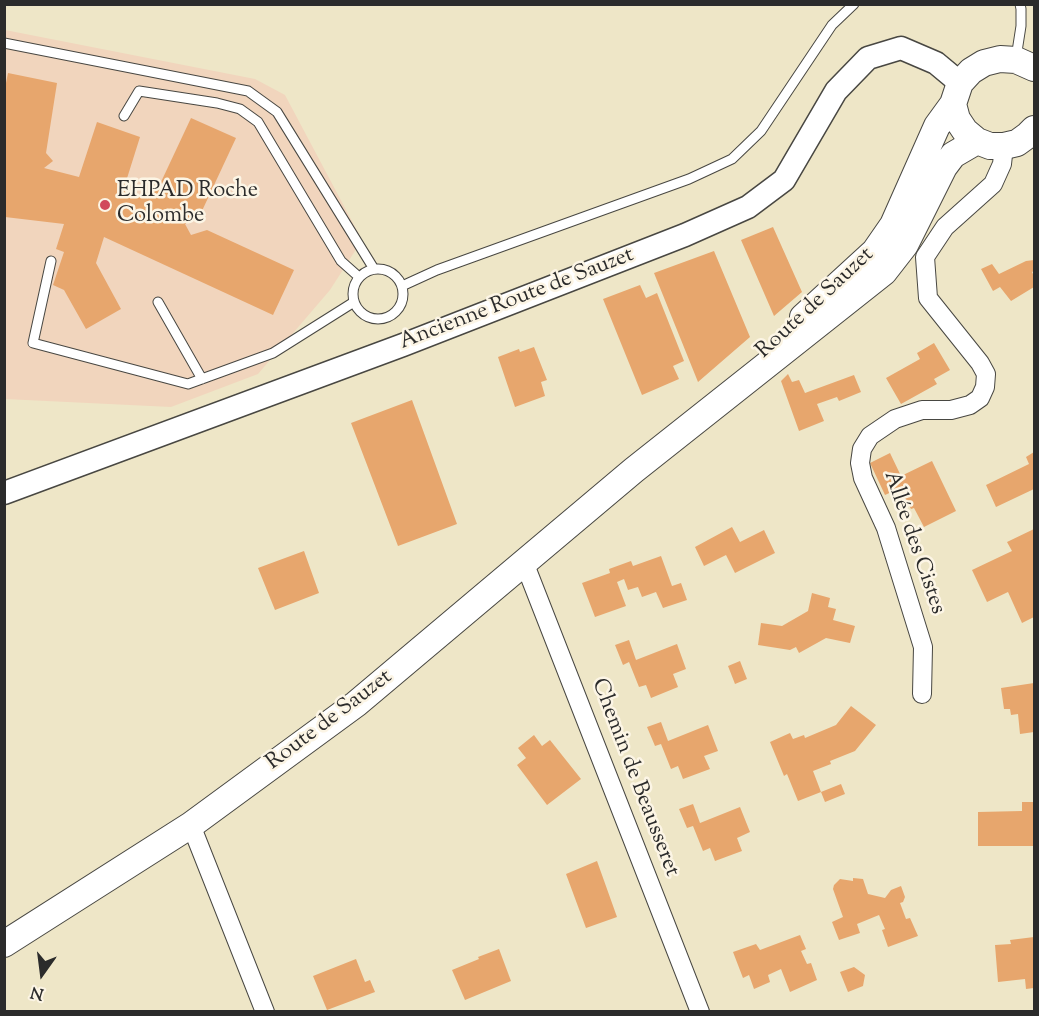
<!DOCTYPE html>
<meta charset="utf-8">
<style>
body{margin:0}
#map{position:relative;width:1039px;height:1016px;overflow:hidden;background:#eee6c7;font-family:"Sorts Mill Goudy",serif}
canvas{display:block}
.frame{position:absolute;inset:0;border:6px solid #2b2b2b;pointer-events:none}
.north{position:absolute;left:12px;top:944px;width:60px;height:60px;-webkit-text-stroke:4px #fcf5e5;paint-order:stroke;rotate:194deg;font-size:16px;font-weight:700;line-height:24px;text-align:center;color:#2b2b2b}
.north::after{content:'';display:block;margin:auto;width:21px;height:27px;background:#2b2b2b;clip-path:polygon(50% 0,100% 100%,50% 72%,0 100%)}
</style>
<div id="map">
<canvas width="1039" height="1016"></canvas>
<div class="frame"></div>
<div class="north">N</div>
</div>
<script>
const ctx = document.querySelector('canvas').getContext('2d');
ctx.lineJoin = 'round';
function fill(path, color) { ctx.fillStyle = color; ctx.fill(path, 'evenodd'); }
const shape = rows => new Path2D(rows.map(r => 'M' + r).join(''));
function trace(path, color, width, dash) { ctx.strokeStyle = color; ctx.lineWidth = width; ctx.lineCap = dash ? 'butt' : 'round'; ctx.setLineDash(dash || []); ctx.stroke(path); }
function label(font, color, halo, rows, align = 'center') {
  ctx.font = font + ' "Sorts Mill Goudy",serif'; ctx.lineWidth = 5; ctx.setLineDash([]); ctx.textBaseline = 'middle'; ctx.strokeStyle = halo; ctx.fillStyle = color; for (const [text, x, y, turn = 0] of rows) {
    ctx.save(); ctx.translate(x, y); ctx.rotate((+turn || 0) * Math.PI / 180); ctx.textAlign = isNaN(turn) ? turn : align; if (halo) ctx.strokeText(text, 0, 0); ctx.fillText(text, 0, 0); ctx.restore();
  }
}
fill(shape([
 [5,30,255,79,285,95,362,240,330,290,258,374,171,407,5,399]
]), '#f1d5bd');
fill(shape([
 [8,73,57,83,46,153,53,161,44,168,79,177,97,122,140,137,123,191,154,197,150,186,161,182,191,118,236,138,201,213,185,224,191,235,207,230,294,270,273,315,104,237,96,263,121,309,86,329,64,290,53,285,64,252,56,249,64,224,5,217,4,93],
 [773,227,802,292,774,316,741,240],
 [714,251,750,337,698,382,654,273],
 [1034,260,1034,271,1032,272,1034,276,1034,287,1011,301,1000,287,993,291,981,269,992,264,999,274,1026,261],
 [640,285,646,298,657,293,684,361,673,366,679,379,642,395,603,299],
 [934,343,950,370,934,379,937,384,901,404,886,378,920,359,917,353],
 [534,347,547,380,541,382,545,396,515,407,498,357,519,349,520,352],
 [788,374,792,382,799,380,805,393,854,375,861,392,839,401,837,397,817,404,824,421,799,431,781,381],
 [412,400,457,524,398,546,351,423],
 [1034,452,1034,489,996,507,986,485,1029,464,1026,457],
 [890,453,901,476,932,461,956,511,924,527,914,508,911,509,900,488,885,495,870,463],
 [732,527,740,542,764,530,775,553,735,573,726,555,704,566,695,547],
 [1034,529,1034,617,1022,623,1008,592,987,602,972,570,1012,551,1007,542],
 [304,551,319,593,275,610,258,568],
 [661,556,672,586,681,583,687,600,663,608,656,592,642,597,638,587,628,590,624,579,617,582,626,606,595,617,582,583,610,573,609,569,631,561,633,566],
 [812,593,830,598,828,607,836,609,833,620,855,626,850,643,826,638,799,653,796,647,790,650,758,645,761,623,782,626,808,611],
 [629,640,636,660,677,644,686,669,673,674,678,687,651,698,646,685,639,687,629,662,623,665,615,645],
 [740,661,747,679,735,684,728,666],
 [1034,683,1034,732,1020,734,1018,714,1011,715,1010,709,1004,709,1001,688],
 [851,706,876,725,855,751,830,761,831,764,813,771,821,792,798,801,787,774,784,776,770,742,790,733,793,739,804,735,805,738,836,725],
 [661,722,668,741,708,725,718,751,704,756,710,769,683,779,678,766,671,769,661,744,655,746,647,727],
 [534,735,542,746,550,740,581,779,547,805,517,765,526,758,518,748],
 [841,784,845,794,825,802,821,792],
 [1022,802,1034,802,1034,846,978,846,978,812,1022,811],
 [693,804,700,823,740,807,750,832,737,838,742,851,715,861,710,848,703,851,693,826,687,828,679,809],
 [597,861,617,917,586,928,566,874],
 [853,878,863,879,868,894,885,898,891,890,901,886,905,897,903,902,900,903,906,919,910,918,918,936,888,947,882,930,885,929,879,915,857,924,860,933,839,940,832,922,843,917,833,889,834,885,840,879,853,881],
 [800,935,806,949,801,951,807,964,811,963,817,980,790,992,781,969,768,975,770,982,754,989,749,975,743,978,733,952,756,944,760,950],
 [1034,937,1034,988,1026,989,1025,979,998,982,995,945,1011,944,1010,940],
 [499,949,511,981,465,1000,452,970,479,959,478,957],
 [356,959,365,982,370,980,375,992,327,1010,313,976],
 [854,967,865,975,863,986,848,992,840,972]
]), '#e7a66d');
const service = shape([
 [4,43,248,91,277,112,374,269],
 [1016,58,1021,26,1021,9,1020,4],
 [124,116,139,91,217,103,240,109,258,122,341,261,359,277],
 [51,261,33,343,188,384,273,353,354,302],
 '353 294a25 25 0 1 1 50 0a25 25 0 1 1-50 0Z',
 [402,286,437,270,689,179,732,159,761,131,832,25,854,4],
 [158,302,202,379]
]);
const minor = shape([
 [524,562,700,1012],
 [922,694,923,647,886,528,863,478,860,463,862,449,870,436,895,419,922,410,951,410,970,405,980,398,985,387,986,374,980,363,928,298,925,257,945,227,993,184,1002,164,1004,146],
 [191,825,265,1012]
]);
const tertiary = shape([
 [4,493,403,345,685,235,748,207,784,180,836,91,868,58,901,48,936,63,960,83]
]);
const secondary = shape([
 [1034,68,1016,60,1000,59,984,63,971,71,960,83,953,104,957,119,965,131,977,141,990,146,1004,146,1017,143,1028,135,1034,129],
 [803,317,875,251,893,225,937,126,953,104],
 [4,944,191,825,356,704,634,470,884,272,905,245,944,167,953,155,977,141]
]);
trace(service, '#484742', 11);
trace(minor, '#484742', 20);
trace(tertiary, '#484742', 25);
trace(secondary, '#484742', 28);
trace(service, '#fff', 9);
trace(minor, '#fff', 18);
trace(tertiary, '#fff', 22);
trace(secondary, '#fff', 26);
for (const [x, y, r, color] of [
 [105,205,6,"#d1495b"]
]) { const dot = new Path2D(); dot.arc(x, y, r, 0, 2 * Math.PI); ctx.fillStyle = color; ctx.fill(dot); trace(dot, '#fcf5e5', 2); }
label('22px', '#2b2b2b', '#fcf5e5', [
 ["EHPAD Roche",117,192],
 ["Colombe",117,217]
], 'left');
label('22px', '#2b2b2b', '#fcf5e5', [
 ["Ancienne Route de Sauzet",517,300,-21],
 ["Route de Sauzet",816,304,-43],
 ["Allée des Cistes",913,543,71],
 ["Route de Sauzet",330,721,-37],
 ["Chemin de Beausseret",634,778,69]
]);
</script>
